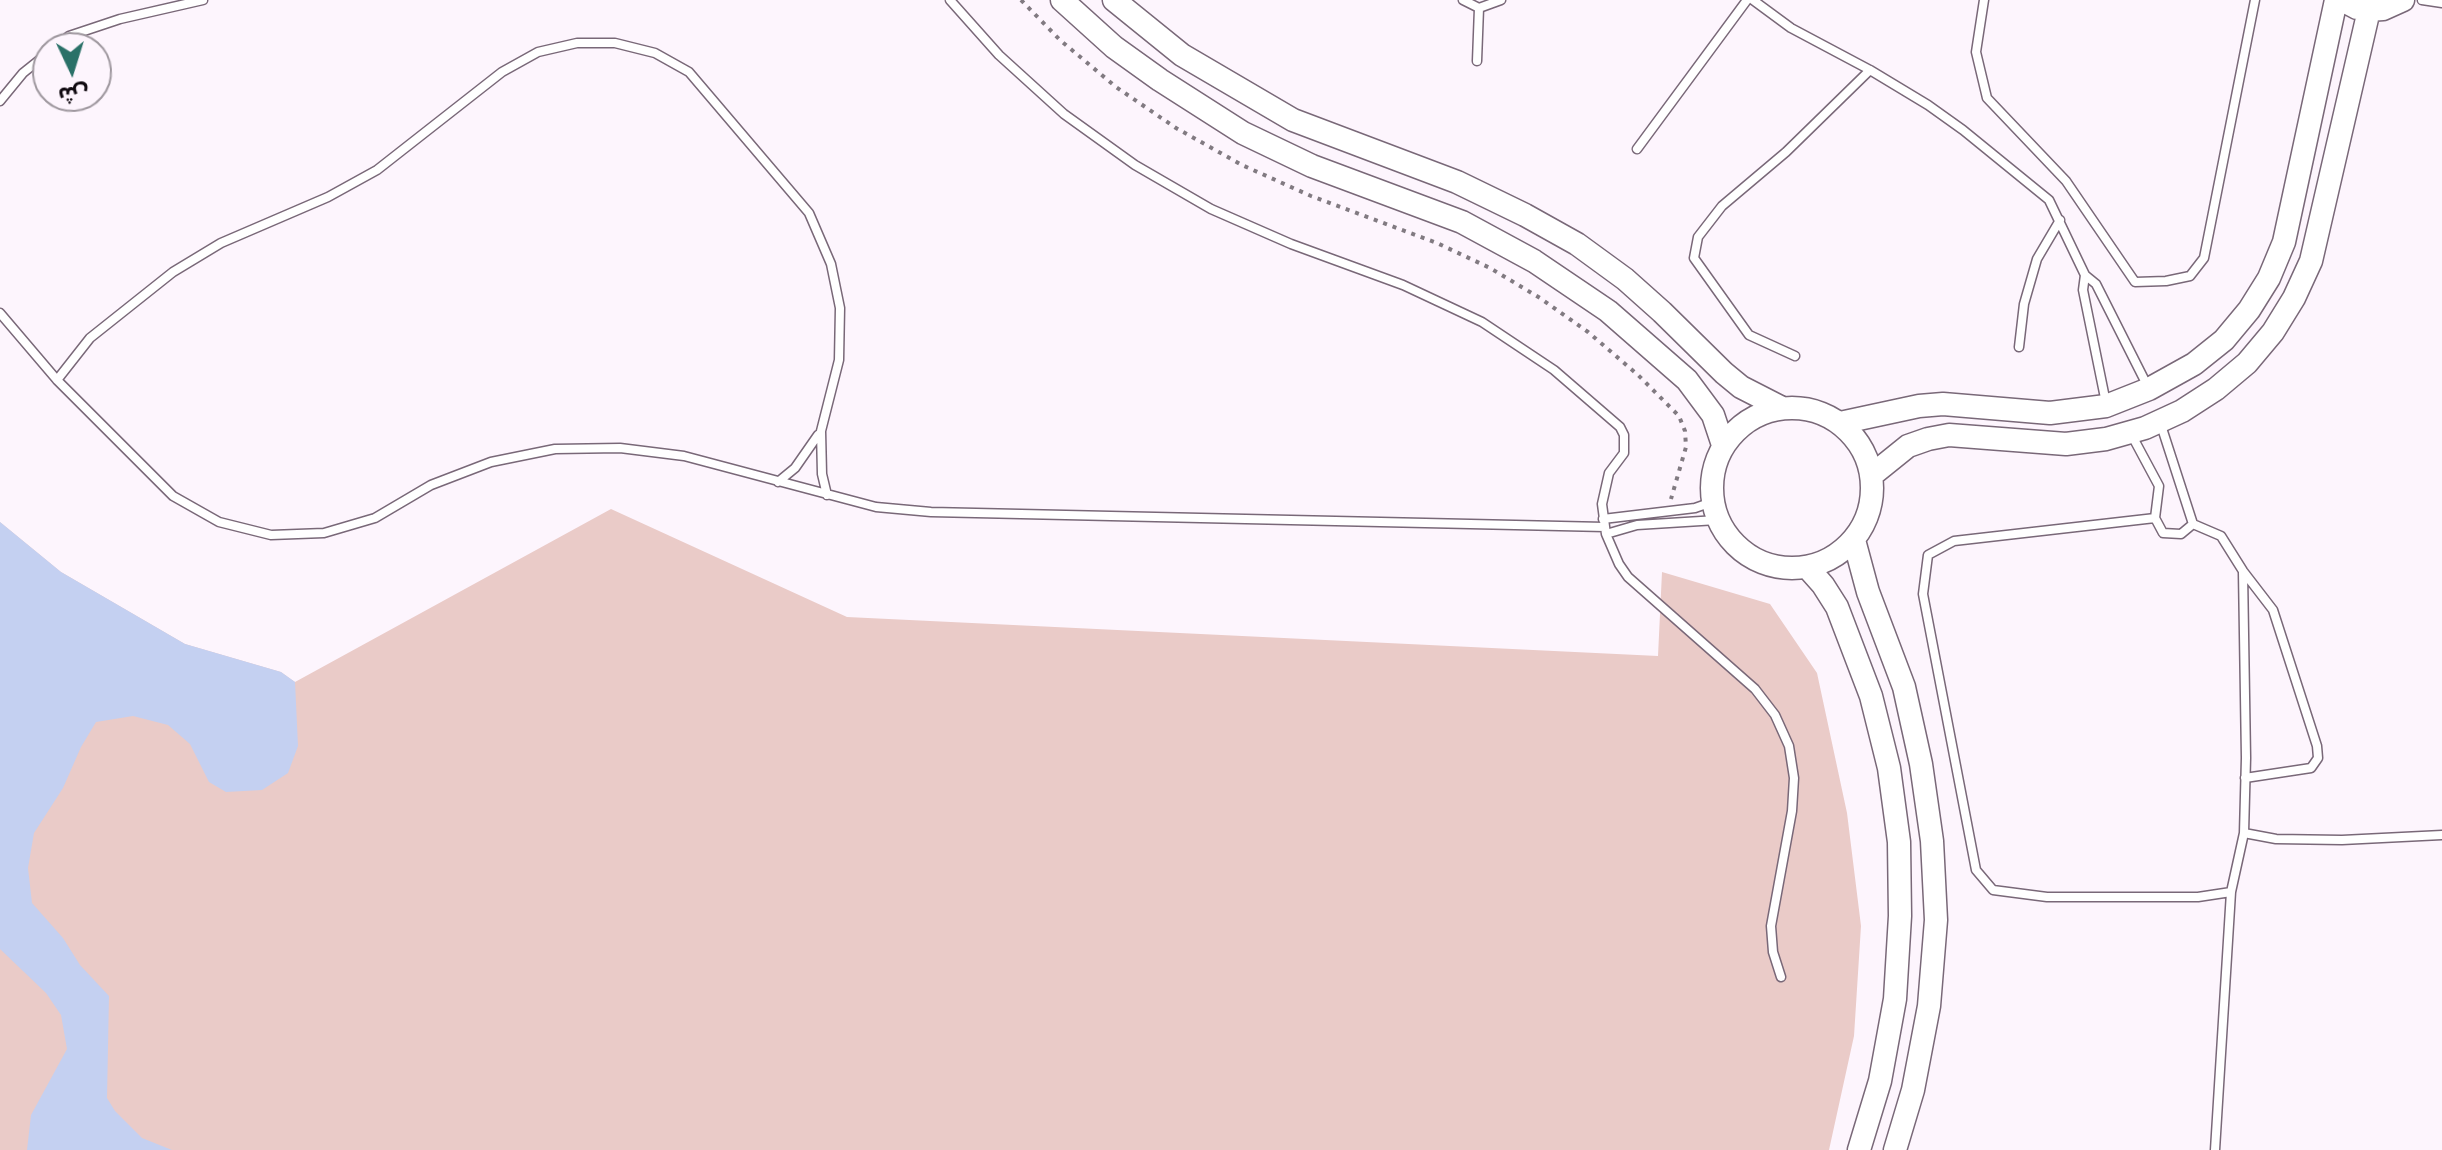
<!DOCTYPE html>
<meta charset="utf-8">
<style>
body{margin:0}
#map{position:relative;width:2442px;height:1150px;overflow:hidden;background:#fdf5fd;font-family:"Fira Sans","Noto Sans Arabic",sans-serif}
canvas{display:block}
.north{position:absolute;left:32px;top:32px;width:80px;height:80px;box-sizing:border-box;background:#fdf5fd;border:2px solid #9e979e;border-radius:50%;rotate:176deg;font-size:22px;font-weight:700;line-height:32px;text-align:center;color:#100a10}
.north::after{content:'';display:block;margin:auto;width:28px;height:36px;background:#2a7168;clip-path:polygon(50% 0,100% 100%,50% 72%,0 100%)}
</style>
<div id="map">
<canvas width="2442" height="1150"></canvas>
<div class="north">ش</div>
</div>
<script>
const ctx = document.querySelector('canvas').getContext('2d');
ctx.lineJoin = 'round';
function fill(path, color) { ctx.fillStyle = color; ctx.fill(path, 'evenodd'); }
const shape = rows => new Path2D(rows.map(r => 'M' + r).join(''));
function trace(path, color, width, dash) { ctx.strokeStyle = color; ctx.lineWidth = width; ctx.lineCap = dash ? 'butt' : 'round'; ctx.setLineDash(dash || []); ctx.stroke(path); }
fill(shape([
 [611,509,847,617,1658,656,1662,572,1770,604,1817,673,1847,813,1861,926,1854,1036,1829,1150,0,1150,0,522,61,572,185,644,281,672,295,682]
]), '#eacbc8');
fill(shape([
 [0,522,61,572,185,644,281,672,295,682,298,746,288,773,262,790,226,792,209,782,190,744,168,725,133,716,96,722,81,747,63,788,34,833,28,868,32,903,63,938,80,965,109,996,107,1098,115,1111,142,1138,172,1150,27,1150,31,1115,67,1049,61,1015,46,993,0,949]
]), '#c4d0f1');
const service = shape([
 [950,0,999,55,1064,114,1135,165,1211,209,1291,244,1403,285,1482,322,1554,370,1620,427,1624,435,1624,453,1609,473,1602,504,1606,534,1619,564,1628,577,1755,689,1775,715,1789,746,1794,778,1792,811,1771,926,1773,952,1781,977],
 [1463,0,1479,8],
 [1753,0,1791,28,1870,70,1928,105,1963,130,2049,200,2085,275,2096,284,2148,387],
 [1984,0,1976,52,1987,98,2066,181,2135,282,2166,281,2190,276,2204,258,2255,0],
 [2422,0,2442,3],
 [55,48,69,36,120,19,203,0],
 [1477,61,1479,8,1501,0],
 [0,101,23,73,48,53],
 [1637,149,1747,0],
 [2085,275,2083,290,2106,403],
 [0,313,57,380,173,496,219,522,271,535,324,533,375,518,431,485,491,462,555,449,620,448,684,456,876,507,931,512,1605,527],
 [2019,347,2024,304,2037,259,2060,220],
 [1795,356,1749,335,1694,258,1698,237,1722,206,1786,152,1870,70],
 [57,380,90,338,173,272,221,243,328,197,377,170,502,72,538,52,577,43,615,43,655,53,689,72,809,213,831,264,840,308,839,360,821,431,822,474,827,495],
 [2160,422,2193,524,2221,536,2243,571,2273,610,2317,746,2318,758,2311,768,2245,778],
 [2130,432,2159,486,2155,518,2163,533,2181,534,2193,524],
 [778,482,795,468,818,435],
 [2155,518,1954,541,1928,555,1923,594,1976,870,1993,890,2047,897,2198,897,2231,892,2244,833],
 [1603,519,1695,508,1712,502],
 [1606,534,1637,525,1717,520],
 [2243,572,2246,758,2244,833,2276,839,2342,840,2442,835],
 [2215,1150,2231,892]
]);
const tertiary = shape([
 [1062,0,1114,47,1160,80,1243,133,1312,166,1462,222,1534,261,1608,311,1687,380,1713,415,1723,445],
 [1114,0,1182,55,1293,120,1457,182,1525,215,1577,244,1625,279,1662,312,1724,373,1741,387,1782,408],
 [2342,0,2357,8,2369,10,2383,9,2403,0],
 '1712 488a80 80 0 1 1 160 0a80 80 0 1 1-160 0Z',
 [1840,423,1919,406,1943,404,2050,413,2106,406,2149,389,2194,364,2224,340,2249,310,2269,278,2284,242,2336,0],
 [1872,475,1908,446,1928,439,1949,435,2066,444,2106,439,2145,428,2182,411,2216,389,2247,363,2273,332,2294,298,2311,261,2369,10],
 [1854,540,1868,592,1904,687,1921,764,1932,841,1936,920,1929,1006,1913,1090,1895,1150],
 [1807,567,1823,585,1837,607,1871,696,1889,768,1899,842,1900,916,1895,999,1880,1081,1859,1150]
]);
trace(service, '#796878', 11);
trace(tertiary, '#796878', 25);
trace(shape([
 [1021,0,1060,40,1116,87,1176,128,1242,165,1311,196,1437,243,1490,268,1540,298,1588,332,1638,375,1679,416,1685,431,1686,447,1671,499]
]), '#817a81', 4, [4, 6]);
trace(service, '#fff', 8);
trace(tertiary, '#fff', 22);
</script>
